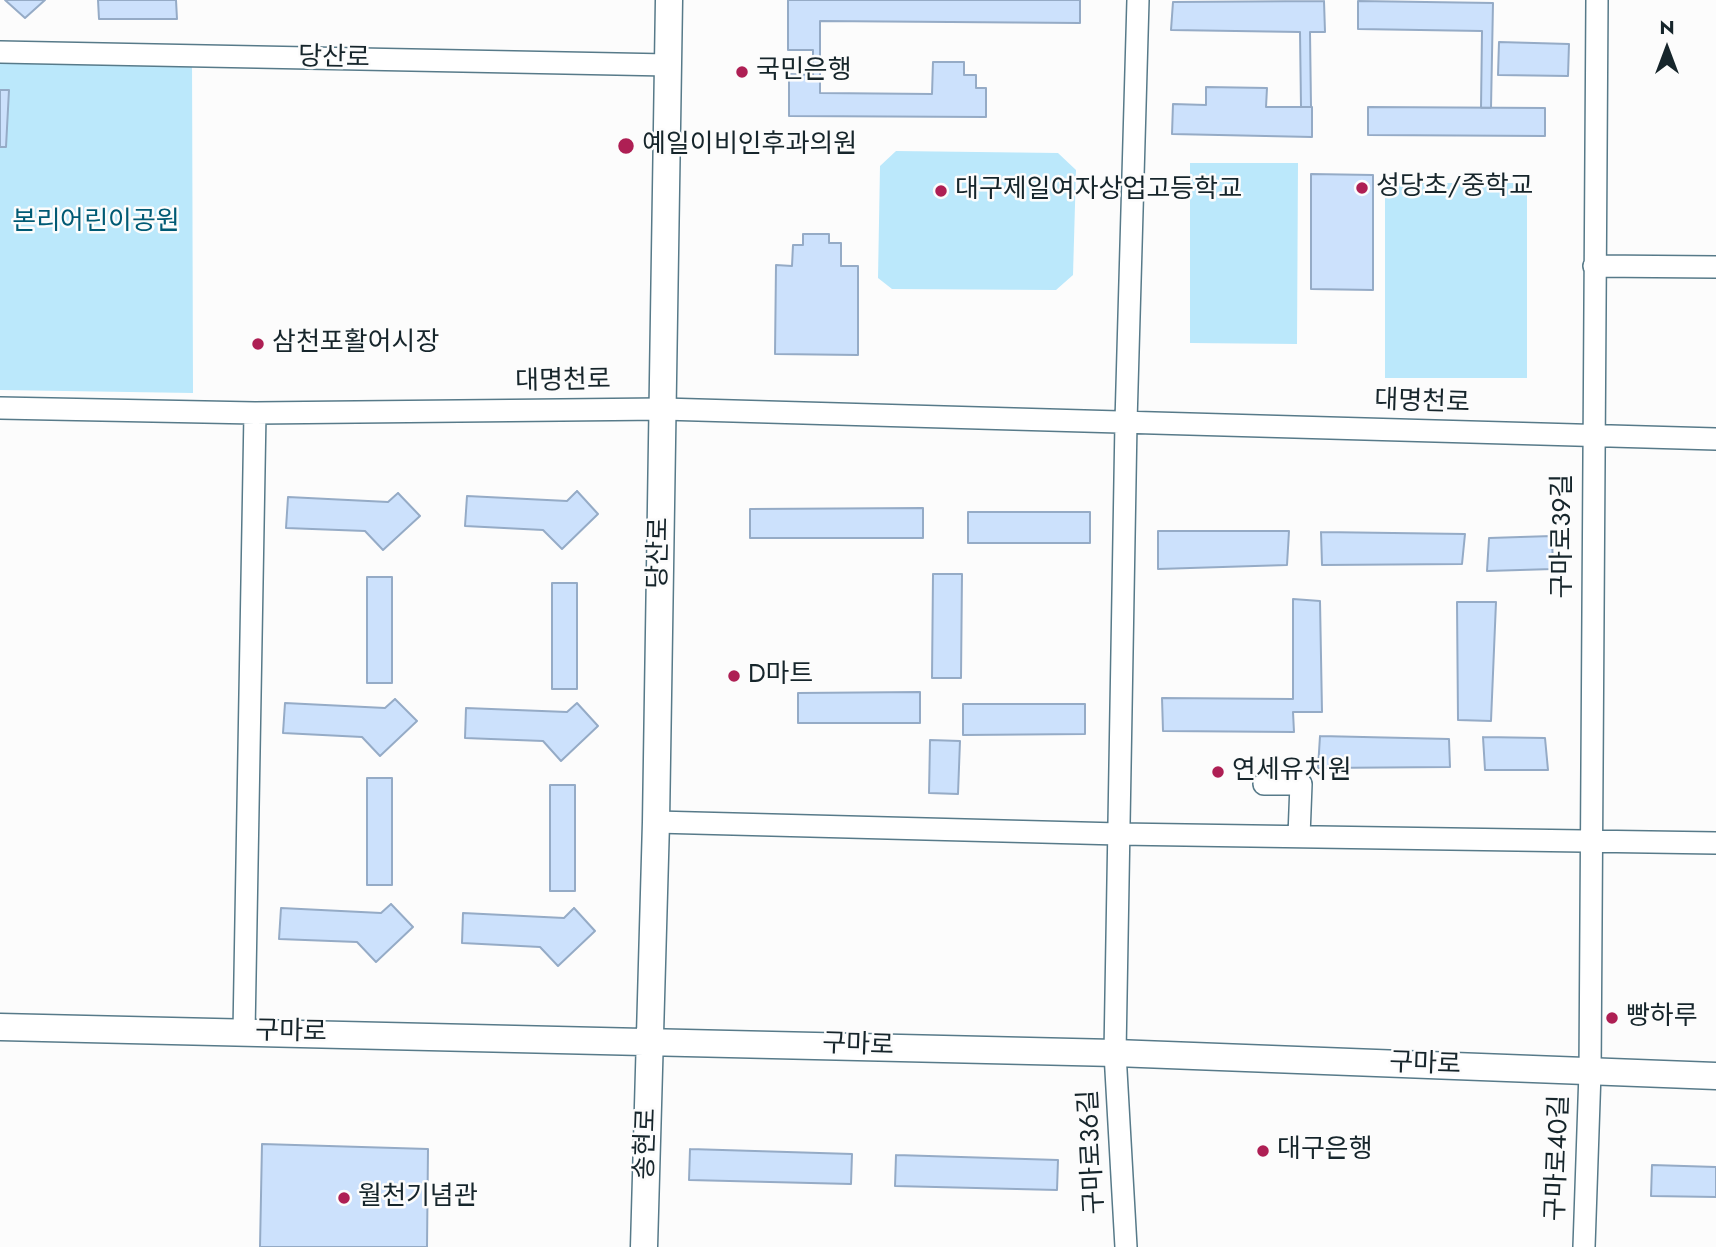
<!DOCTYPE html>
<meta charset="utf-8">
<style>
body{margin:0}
#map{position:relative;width:1716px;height:1247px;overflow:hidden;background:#fcfcfc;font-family:Jost,sans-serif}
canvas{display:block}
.north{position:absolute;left:1632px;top:14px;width:70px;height:70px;-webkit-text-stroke:5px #fcfcfc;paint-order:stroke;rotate:0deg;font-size:19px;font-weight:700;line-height:28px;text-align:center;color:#16252b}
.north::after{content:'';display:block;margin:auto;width:24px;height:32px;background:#16252b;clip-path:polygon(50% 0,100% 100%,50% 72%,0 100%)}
</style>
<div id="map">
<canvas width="1716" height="1247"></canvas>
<div class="north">N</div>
</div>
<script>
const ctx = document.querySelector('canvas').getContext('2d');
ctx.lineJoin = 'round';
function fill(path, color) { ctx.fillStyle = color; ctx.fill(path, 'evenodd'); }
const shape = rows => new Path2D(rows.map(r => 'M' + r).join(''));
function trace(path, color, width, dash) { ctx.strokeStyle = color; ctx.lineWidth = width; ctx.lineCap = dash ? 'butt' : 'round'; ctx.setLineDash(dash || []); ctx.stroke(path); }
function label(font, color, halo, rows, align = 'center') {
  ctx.font = font + ' Jost,"Noto Sans KR",sans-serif'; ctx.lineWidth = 5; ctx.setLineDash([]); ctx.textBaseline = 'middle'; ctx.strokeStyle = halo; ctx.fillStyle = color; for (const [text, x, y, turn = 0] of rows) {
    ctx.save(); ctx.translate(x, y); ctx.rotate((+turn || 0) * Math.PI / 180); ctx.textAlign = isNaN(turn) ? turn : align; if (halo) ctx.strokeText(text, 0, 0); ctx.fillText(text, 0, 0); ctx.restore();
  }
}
fill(shape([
 [0,52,192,56,193,393,0,390],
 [896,151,1058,153,1076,170,1073,275,1056,290,892,289,878,278,880,166],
 [1190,163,1298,163,1297,344,1190,343],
 [1385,183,1527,183,1527,378,1385,378]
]), '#bbe8fb');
const building = shape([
 [5,0,45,0,25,18,5,0],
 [98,0,176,0,177,19,99,19,98,0],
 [788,0,1080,0,1080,23,820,21,820,93,932,94,933,62,964,62,964,75,976,75,976,88,986,88,986,117,789,116,789,74,813,75,813,50,788,50,788,0],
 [1324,1,1325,32,1310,32,1311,107,1301,107,1300,32,1171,30,1173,2,1324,1],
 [1358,1,1493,3,1491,108,1481,108,1482,31,1358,29,1358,1],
 [1499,42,1569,44,1568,76,1498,75,1499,42],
 [1206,87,1267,88,1266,107,1312,107,1312,137,1172,134,1173,104,1206,105,1206,87],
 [0,90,9,90,6,147,0,147,0,90],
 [1368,107,1545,108,1545,136,1368,135,1368,107],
 [1311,174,1373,175,1373,290,1311,289,1311,174],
 [803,234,829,234,829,243,841,243,841,266,858,266,858,355,775,354,776,265,792,266,793,245,803,245,803,234],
 [577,491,598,514,562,549,543,530,465,526,467,496,567,501,577,491],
 [398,493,420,516,383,550,365,531,286,528,288,497,388,502,398,493],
 [923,508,923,538,750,538,750,509,923,508],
 [968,512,1090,512,1090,543,968,543,968,512],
 [1158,531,1289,531,1287,565,1158,569,1158,531],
 [1321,532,1465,534,1462,564,1322,565,1321,532],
 [1552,536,1553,569,1487,571,1489,538,1552,536],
 [933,574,962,574,961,678,932,678,933,574],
 [367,577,392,577,392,683,367,683,367,577],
 [552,583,577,583,577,689,552,689,552,583],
 [1293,599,1320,601,1322,712,1293,712,1294,732,1163,731,1162,698,1293,699,1293,599],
 [1457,602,1496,602,1491,721,1458,720,1457,602],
 [920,692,920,723,798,723,798,693,920,692],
 [395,699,417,721,380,756,362,737,283,733,285,703,385,708,395,699],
 [577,703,598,726,561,761,543,741,465,738,466,708,567,712,577,703],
 [963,704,1085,704,1085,734,963,735,963,704],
 [1320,736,1449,739,1450,767,1318,768,1320,736],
 [1483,737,1545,738,1548,770,1485,770,1483,737],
 [930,740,960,741,958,794,929,793,930,740],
 [367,778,392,778,392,885,367,885,367,778],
 [550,785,575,785,575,891,550,891,550,785],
 [391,904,413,927,376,962,357,942,279,939,281,908,381,913,391,904],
 [574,908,595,931,558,966,540,947,462,943,463,913,564,918,574,908],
 [262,1144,428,1149,427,1247,260,1247,262,1144],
 [690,1149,852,1154,851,1184,689,1180,690,1149],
 [896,1155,1058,1160,1057,1190,895,1186,896,1155],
 [1652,1165,1716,1167,1716,1197,1651,1196,1652,1165]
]);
fill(building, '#cce1fc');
trace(building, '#95abc6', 2);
const minor = shape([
 [0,52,668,65],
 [1594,266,1716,267],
 [0,408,255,413,663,409,1716,439],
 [1264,784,1301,784,1299,836],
 [656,822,1119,834,1716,843],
 [244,1032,255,413],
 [1126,1247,1115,1053,1126,422,1138,0],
 [1584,1247,1590,1072,1597,0]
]);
const major = shape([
 [0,1027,1115,1053,1716,1076],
 [644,1247,656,822,669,0]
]);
trace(minor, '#577a89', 24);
trace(major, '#577a89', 29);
trace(minor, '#fff', 21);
trace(major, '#fff', 26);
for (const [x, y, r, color] of [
 [742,72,7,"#ae1f54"],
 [626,146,9,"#ae1f54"],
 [1362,188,7,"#ae1f54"],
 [941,191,7,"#ae1f54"],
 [258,344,7,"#ae1f54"],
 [734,676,7,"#ae1f54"],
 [1218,772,7,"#ae1f54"],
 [1612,1018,7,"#ae1f54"],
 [1263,1151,7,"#ae1f54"],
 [344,1198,7,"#ae1f54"]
]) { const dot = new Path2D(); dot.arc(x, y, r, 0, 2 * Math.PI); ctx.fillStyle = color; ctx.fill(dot); trace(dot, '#fcfcfc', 2.5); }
label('26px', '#16252b', '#fcfcfc', [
 ["당산로",334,59,1],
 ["대명천로",563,382,-1],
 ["대명천로",1422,403,2],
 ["구마로39길",1564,536,-90],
 ["당산로",660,553,-89],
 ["구마로",291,1033,1],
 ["구마로",858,1046,2],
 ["구마로",1425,1065,2],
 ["송현로",647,1144,-88],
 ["구마로36길",1093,1152,-93],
 ["구마로40길",1559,1158,-88]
]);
label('26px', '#16252b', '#fcfcfc', [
 ["국민은행",756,72],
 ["예일이비인후과의원",642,146],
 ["성당초/중학교",1376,188],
 ["대구제일여자상업고등학교",955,191],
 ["삼천포활어시장",272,344],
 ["D마트",748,676],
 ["연세유치원",1232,772],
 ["빵하루",1626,1018],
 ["대구은행",1277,1151],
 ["월천기념관",358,1198]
], 'left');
label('26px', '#005a74', '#fcfcfc', [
 ["본리어린이공원",96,223]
]);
</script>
